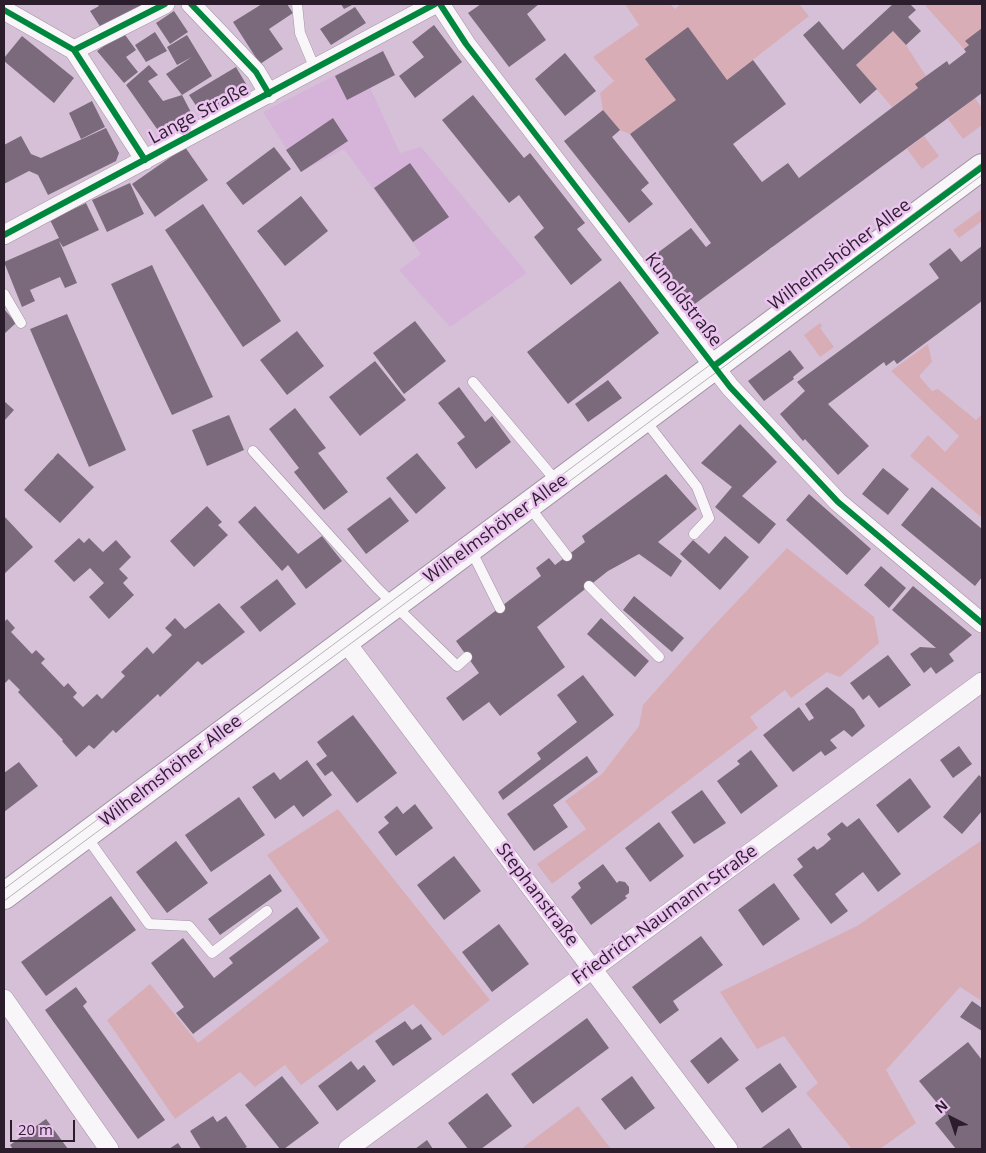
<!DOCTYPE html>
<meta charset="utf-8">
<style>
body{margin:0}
#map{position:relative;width:986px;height:1153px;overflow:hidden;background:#d5c0d7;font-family:"Open Sans",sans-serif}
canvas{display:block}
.frame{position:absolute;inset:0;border:5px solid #2c1d2d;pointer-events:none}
.north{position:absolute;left:926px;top:1093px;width:50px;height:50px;-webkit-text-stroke:4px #eac3ef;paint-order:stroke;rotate:319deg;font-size:14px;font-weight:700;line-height:20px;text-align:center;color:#2c1d2d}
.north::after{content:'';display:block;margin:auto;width:18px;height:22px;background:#2c1d2d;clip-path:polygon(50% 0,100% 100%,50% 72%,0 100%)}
.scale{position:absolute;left:10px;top:1120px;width:65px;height:22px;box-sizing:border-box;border:2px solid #2c1d2d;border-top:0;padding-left:6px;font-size:15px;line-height:18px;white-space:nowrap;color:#2c1d2d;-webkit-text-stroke:4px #eac3ef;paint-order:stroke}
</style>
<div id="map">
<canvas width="986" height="1153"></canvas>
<div class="frame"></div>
<div class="north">N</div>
<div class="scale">20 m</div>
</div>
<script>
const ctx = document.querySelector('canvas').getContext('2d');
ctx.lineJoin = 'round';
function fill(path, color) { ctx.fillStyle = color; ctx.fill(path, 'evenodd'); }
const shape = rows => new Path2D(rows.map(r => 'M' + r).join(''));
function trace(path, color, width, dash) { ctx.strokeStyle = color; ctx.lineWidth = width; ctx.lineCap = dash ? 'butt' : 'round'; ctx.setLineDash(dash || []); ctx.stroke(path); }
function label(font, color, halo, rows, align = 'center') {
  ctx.font = font + ' "Open Sans",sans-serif'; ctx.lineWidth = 5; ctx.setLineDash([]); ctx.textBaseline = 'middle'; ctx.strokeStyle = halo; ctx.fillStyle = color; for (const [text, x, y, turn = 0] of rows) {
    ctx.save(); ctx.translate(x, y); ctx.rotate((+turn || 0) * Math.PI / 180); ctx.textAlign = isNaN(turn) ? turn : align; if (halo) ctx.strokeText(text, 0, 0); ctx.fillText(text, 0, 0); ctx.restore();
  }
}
fill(shape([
 [359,63,400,153,421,147,527,273,450,327,399,270,421,254,344,149,301,172,263,112]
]), '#d6b4da');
fill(shape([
 [625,4,670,4,675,9,681,4,799,4,809,16,727,80,676,100,630,134,620,130,603,110,600,93,614,81,593,57,639,25],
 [924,4,982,4,982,28,966,41,969,45,964,49],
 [893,31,906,45,926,76,915,84,918,88,892,107,856,65],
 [975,98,982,108,982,125,963,139,948,119],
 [924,136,939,156,922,169,907,149],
 [982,209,982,221,959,238,953,230],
 [820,323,822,326,820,328,834,347,820,357,804,335],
 [928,344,932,362,919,376,932,391,938,389,976,420,982,414,981,517,910,456,928,435,945,452,959,436,891,371],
 [787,548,874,617,879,643,840,677,827,672,791,698,785,690,750,717,758,728,552,884,537,864,586,829,565,801,602,774,639,726,643,705,705,635],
 [338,809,490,1000,443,1036,413,1004,301,1085,285,1065,255,1087,240,1072,175,1119,107,1020,150,984,198,1043,329,941,267,855],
 [982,840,982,1001,960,987,886,1070,916,1123,880,1149,852,1149,806,1093,818,1083,784,1036,757,1049,720,992,857,926],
 [578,1106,611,1149,521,1149]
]), '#d8adb5');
fill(shape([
 [97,4,144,4,101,28,90,11,99,6],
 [262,4,287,4,293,13,269,29,283,49,260,64,233,22],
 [341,4,354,4,344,9],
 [481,4,539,4,527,14,546,40,509,67,468,13],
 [893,4,910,4,916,10,908,17,921,31,906,45,893,31,856,65,877,89,860,104,803,35,819,21,843,50],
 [355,7,366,23,331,45,320,29],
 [174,11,188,32,170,44,156,23],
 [434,25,462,62,415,98,399,76,424,57,412,42],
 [688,27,727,80,753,60,786,104,733,144,762,182,788,163,799,178,918,88,915,84,947,61,949,65,966,52,964,49,969,45,965,41,982,28,982,93,692,306,652,257,691,228,706,247,711,243,630,134,676,100,645,59],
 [123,32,136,50,126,57,138,72,124,83,97,51],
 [155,32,167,51,146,62,135,45],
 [187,35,212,76,182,95,166,74,192,57,177,65,167,47],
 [22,36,74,78,54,103,4,61,4,58],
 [383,51,395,75,347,100,335,76],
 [565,53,596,91,565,116,535,79],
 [149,65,158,75,148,81,163,101,182,95,194,118,162,136,126,85],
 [236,67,249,89,203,116,189,95],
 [473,95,524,158,530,153,585,223,577,229,602,260,571,285,534,237,544,228,519,195,509,203,442,120],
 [92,101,105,127,81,139,69,113],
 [603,110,620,130,612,137,649,183,641,190,653,204,629,223,564,141],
 [333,118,348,141,301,172,286,150],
 [106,128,119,153,116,161,48,195,38,175,29,171,4,184,4,145,21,136,31,154,41,158],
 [185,147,208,180,155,217,132,184],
 [274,147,291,169,243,205,226,183],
 [410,163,449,217,413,242,374,188],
 [130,183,144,214,107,232,92,200],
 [301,196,328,231,285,266,257,231],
 [86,203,99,230,63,247,59,241,77,283,65,288,60,277,30,290,35,301,22,307,4,262,59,238,50,220],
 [203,204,281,321,243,347,165,230],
 [982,246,982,301,897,364,894,360,886,366,884,362,828,404,869,446,838,475,805,439,803,441,780,414,805,391,797,382,939,278,929,264,950,248,961,262],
 [152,265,213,397,172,415,111,284],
 [620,281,659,333,568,404,527,352],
 [4,309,16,323,4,334],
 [67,314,126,450,89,467,30,329],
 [415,321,446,361,404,394,373,353],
 [297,331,324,366,287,395,260,360],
 [790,350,804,368,793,377,794,379,764,401,748,381],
 [375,361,406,400,360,436,329,397],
 [608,380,622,398,588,422,575,404],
 [459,387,485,422,492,416,511,442,476,469,457,443,465,437,438,403],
 [4,401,14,410,4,421],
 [295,408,326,448,318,453,348,492,324,510,294,472,299,468,269,429],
 [229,415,244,450,207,466,192,430],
 [740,424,777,462,742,496,776,524,759,544,715,507,732,487,701,463],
 [58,453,94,487,60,523,24,490],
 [417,453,446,488,416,514,386,478],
 [883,468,909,489,888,515,862,494],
 [666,474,697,509,658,542,682,561,671,577,639,554,608,571,537,627,565,667,500,716,489,702,463,721,446,698,479,673,456,641,541,576,536,568,549,558,555,565,585,542,582,536],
 [932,487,982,529,982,577,975,586,901,525],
 [809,494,871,549,847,575,786,520],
 [390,497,409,521,366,554,347,529],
 [207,506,222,522,218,525,228,535,194,567,170,541],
 [255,506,298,554,322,536,342,561,306,589,288,565,282,571,238,522],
 [4,516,33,547,4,574],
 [725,536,749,557,720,590,680,554,693,540,709,554],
 [79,538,84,543,89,538,103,552,116,540,131,557,119,569,128,578,123,583,134,595,109,619,89,597,104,583,90,568,74,582,54,561],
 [881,566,906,588,889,608,864,585],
 [277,579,296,604,260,632,240,607],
 [913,586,972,635,949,654,954,661,936,674,931,667,924,673,910,654,920,647,936,648,892,610],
 [634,596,684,638,672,652,623,610],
 [219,603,245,632,202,665,198,661,160,697,158,694,116,733,113,730,94,749,89,745,76,757,62,741,63,740,18,692,20,690,9,679,4,684,4,622,7,619,15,628,11,632,32,654,36,650,45,659,41,663,64,687,68,683,77,693,73,697,83,707,97,694,102,699,125,676,121,672,147,647,153,654,172,635,165,628,175,618,185,629],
 [601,618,649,661,635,677,587,634],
 [888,655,911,685,879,708,869,695,863,700,850,683],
 [583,675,614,715,503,800,498,792,541,759,537,753,577,722,557,695],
 [827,687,854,709,865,726,852,737,844,730,830,740,837,748,825,756,821,751,793,772,763,735,799,707,809,721,814,718,805,704],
 [353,715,397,773,357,803,332,771,325,776,316,764,327,756,317,742],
 [959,746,972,764,953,778,940,760],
 [751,750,778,786,741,814,717,781,740,764,737,761],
 [587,756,598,772,553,805,568,827,534,851,507,814],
 [307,760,332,795,303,817,294,805,275,819,252,787,274,772,280,780],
 [19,762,38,786,4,812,4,773],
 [979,775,982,778,982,811,962,834,943,817],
 [910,778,931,807,898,833,876,805],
 [702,790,726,823,694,844,671,812],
 [239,797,265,835,211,872,185,835],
 [415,804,433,828,396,856,378,832,389,823,384,817,397,806,403,814],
 [859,818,901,874,878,892,863,872,835,894,848,911,831,924,793,875,803,867,797,859,814,846,817,850,823,846,831,839,827,834,842,822,847,827],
 [659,822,684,856,650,882,625,848],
 [176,841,208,883,167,913,136,872],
 [454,856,481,891,444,920,417,885],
 [603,864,617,883,619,881,625,882,629,887,629,893,625,896,627,898,591,925,571,897,581,888,578,883],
 [270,874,282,891,220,935,208,919],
 [774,883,800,919,763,946,738,910],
 [111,896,136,930,46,996,21,962],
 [297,907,320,938,193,1034,176,1013,184,1007,151,963,183,938,214,978,233,963,229,958],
 [499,924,529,964,492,992,462,952],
 [701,936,723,965,673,1001,679,1010,660,1024,632,987],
 [76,987,87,1002,83,1006,165,1120,138,1139,45,1010],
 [972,1001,982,1008,982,1031,960,1017],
 [587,1018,609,1048,533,1104,511,1074],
 [405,1021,412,1030,421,1024,432,1039,393,1066,375,1041],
 [721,1037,739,1060,708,1084,690,1061],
 [968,1042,982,1060,982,1149,956,1149,935,1123,946,1114,919,1081],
 [351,1061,358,1070,364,1065,376,1081,337,1111,318,1086],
 [780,1063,797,1087,762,1113,745,1088],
 [282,1076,319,1123,284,1149,280,1149,245,1105],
 [632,1076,655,1108,625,1130,601,1099],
 [487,1093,512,1126,481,1149,468,1149,448,1123],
 [213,1116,217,1122,226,1116,247,1147,243,1149,201,1149,190,1131],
 [46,1119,68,1149,13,1149,10,1145],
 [789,1128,803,1149,760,1149],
 [427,1140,433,1149,415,1149],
 [178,1143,182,1149,169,1149]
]), '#7a6a7b');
const lane = shape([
 [297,4,300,33,315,69],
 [4,294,21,323],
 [473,382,557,482],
 [644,419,697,487,709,518,694,534],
 [253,451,377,588,457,666,467,657],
 [528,505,567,556],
 [470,548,500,608],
 [589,586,659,657],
 [86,836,149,924,189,926,212,953,267,911]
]);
const street = shape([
 [191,4,256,72,269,94],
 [440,4,466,44,730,387,838,502,982,623],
 [4,10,74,50,145,160],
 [74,50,165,4],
 [4,235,435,4],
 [345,641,728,1149],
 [4,999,109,1149],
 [348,1149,982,682]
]);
const secondary = shape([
 [4,896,982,167]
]);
trace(lane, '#a292a3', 11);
trace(street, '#a292a3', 20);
trace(secondary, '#a292a3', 28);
trace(shape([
 [144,214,239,403,249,438],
 [771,248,776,255],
 [26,337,68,448,46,452,53,459],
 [306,411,362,483,327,510],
 [4,498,9,493,20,503,29,494],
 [971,663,982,655]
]), '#ccc5cc', 3, [1, 4]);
trace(lane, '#f9f6f9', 10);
trace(street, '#f9f6f9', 19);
trace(secondary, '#f9f6f9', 26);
trace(shape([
 [4,889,982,163],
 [4,901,982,175]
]), '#b8b3b8', 1);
trace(shape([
 [191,4,256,72,269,94],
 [440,4,466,44,730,387,838,502,982,623],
 [4,10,74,50,145,160],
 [74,50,165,4],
 [4,235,435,4],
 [714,366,982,167]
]), '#00873e', 6);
label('18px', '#2c1d2d', '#eac3ef', [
 ["Lange Straße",199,114,-28],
 ["Wilhelmshöher Allee",840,255,-37],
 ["Kunoldstraße",683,300,52],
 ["Wilhelmshöher Allee",496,529,-36],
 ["Wilhelmshöher Allee",171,771,-37],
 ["Stephanstraße",537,895,53],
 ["Friedrich-Naumann-Straße",665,915,-36]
]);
</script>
